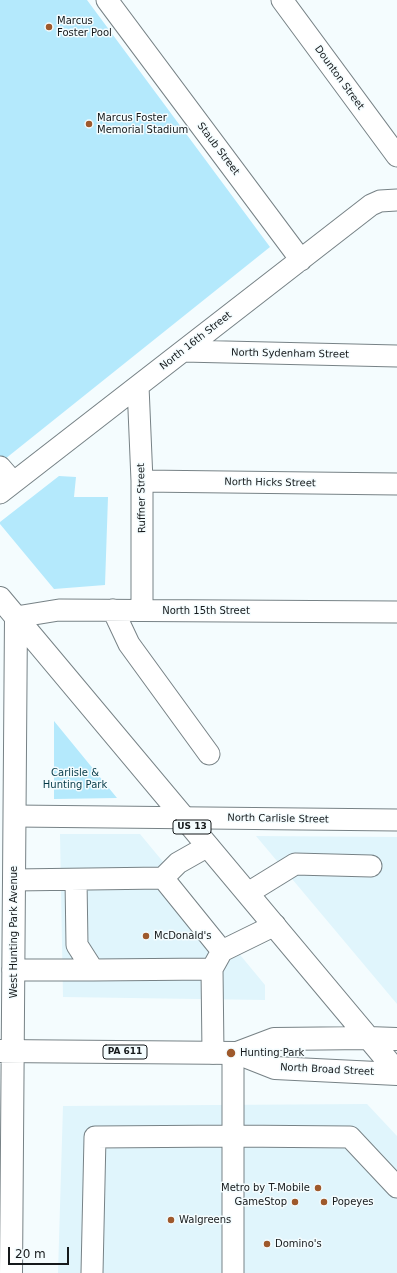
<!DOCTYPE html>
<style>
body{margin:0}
#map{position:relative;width:397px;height:1273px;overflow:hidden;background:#f4fcfe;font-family:"DejaVu Sans",sans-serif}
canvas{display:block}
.scale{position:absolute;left:8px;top:1247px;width:61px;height:18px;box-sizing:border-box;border:2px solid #15191b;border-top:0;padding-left:5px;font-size:12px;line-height:14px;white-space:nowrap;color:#15191b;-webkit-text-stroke:3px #f4fcfe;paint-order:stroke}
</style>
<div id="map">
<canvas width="397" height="1273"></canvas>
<div class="scale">20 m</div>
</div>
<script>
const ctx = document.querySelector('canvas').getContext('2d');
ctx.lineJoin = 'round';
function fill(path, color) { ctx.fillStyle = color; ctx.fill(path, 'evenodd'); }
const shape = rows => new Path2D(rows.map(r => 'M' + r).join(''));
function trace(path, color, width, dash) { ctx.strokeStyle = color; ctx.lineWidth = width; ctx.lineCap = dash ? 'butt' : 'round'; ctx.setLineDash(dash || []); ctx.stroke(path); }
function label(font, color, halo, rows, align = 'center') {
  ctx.font = font + ' "DejaVu Sans",sans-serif'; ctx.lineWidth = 3; ctx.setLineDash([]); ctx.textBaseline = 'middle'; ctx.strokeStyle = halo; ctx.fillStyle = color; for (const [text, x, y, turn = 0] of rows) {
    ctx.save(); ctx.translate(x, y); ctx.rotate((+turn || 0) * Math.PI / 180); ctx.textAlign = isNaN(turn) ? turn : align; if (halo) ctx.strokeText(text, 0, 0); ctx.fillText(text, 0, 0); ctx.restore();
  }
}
fill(shape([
 [60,834,140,834,265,985,265,1000,63,997],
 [256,836,397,837,397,1004],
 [367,1104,397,1136,397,1273,58,1273,63,1106]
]), '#e0f5fc');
fill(shape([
 [0,0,87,0,270,247,0,463],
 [59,476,76,477,74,497,108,497,105,585,54,589,0,524,0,522],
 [54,721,117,798,54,799]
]), '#b4e9fc');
const minor = shape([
 [107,0,301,260],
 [282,0,397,156],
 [183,351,397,356],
 [138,386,142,481,142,610],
 [0,467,13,482],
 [142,481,397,484],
 [0,493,371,205,380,201,397,200],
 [113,610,129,644,209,754],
 [16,617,59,610,397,612],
 [15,816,397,820],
 [163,878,222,951],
 [14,880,163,878,178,863,208,846],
 [76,880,77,945,93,970,212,969,222,951,275,925],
 [248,893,295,864,371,866],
 [212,969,213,1053],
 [13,970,93,970],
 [233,1053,233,1136,350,1137,397,1187],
 [92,1273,95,1137,233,1136,233,1273]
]);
const major = shape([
 [0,598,397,1072],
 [0,1051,237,1053,274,1039,368,1038,397,1039],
 [237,1053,275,1068,397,1074],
 [11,1273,16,617]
]);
trace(minor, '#778286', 23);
trace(major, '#778286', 24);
trace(minor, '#fff', 21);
trace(major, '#fff', 22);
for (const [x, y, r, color] of [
 [49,27,4,"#9e592c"],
 [89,124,4,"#9e592c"],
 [146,936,4,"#9e592c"],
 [231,1053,5,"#9e592c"],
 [318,1188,4,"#9e592c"],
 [295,1202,4,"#9e592c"],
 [324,1202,4,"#9e592c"],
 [171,1220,4,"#9e592c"],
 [267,1244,4,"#9e592c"]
]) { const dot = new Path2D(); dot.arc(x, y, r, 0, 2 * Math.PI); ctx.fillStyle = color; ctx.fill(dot); trace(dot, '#f4fcfe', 1.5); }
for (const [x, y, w] of [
 [192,827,38],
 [125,1052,44]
]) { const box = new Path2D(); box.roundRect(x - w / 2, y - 7, w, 14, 3); ctx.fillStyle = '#f4fcfe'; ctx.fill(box); trace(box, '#15191b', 1); }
label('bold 9px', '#15191b', null, [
 ["US 13",192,827],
 ["PA 611",125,1052]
]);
label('10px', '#15191b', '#f4fcfe', [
 ["Marcus",57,21],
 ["Foster Pool",57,33],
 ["Marcus Foster",97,118],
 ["Memorial Stadium",97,130],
 ["McDonald's",154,936],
 ["Hunting Park",240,1053],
 ["Metro by T-Mobile",310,1188,"right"],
 ["GameStop",287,1202,"right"],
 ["Popeyes",332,1202],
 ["Walgreens",179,1220],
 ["Domino's",275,1244]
], 'left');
label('10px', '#15191b', '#f4fcfe', [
 ["Dounton Street",339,78,54],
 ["Staub Street",218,149,53],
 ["North 16th Street",196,341,-38],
 ["North Sydenham Street",290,354,1],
 ["North Hicks Street",270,483,1],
 ["Ruffner Street",142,498,-91],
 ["North 15th Street",206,611],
 ["North Carlisle Street",278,819,1],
 ["West Hunting Park Avenue",14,932,-90],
 ["North Broad Street",327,1070,3]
]);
label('10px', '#043947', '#f4fcfe', [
 ["Carlisle &",75,773],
 ["Hunting Park",75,785]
]);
</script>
